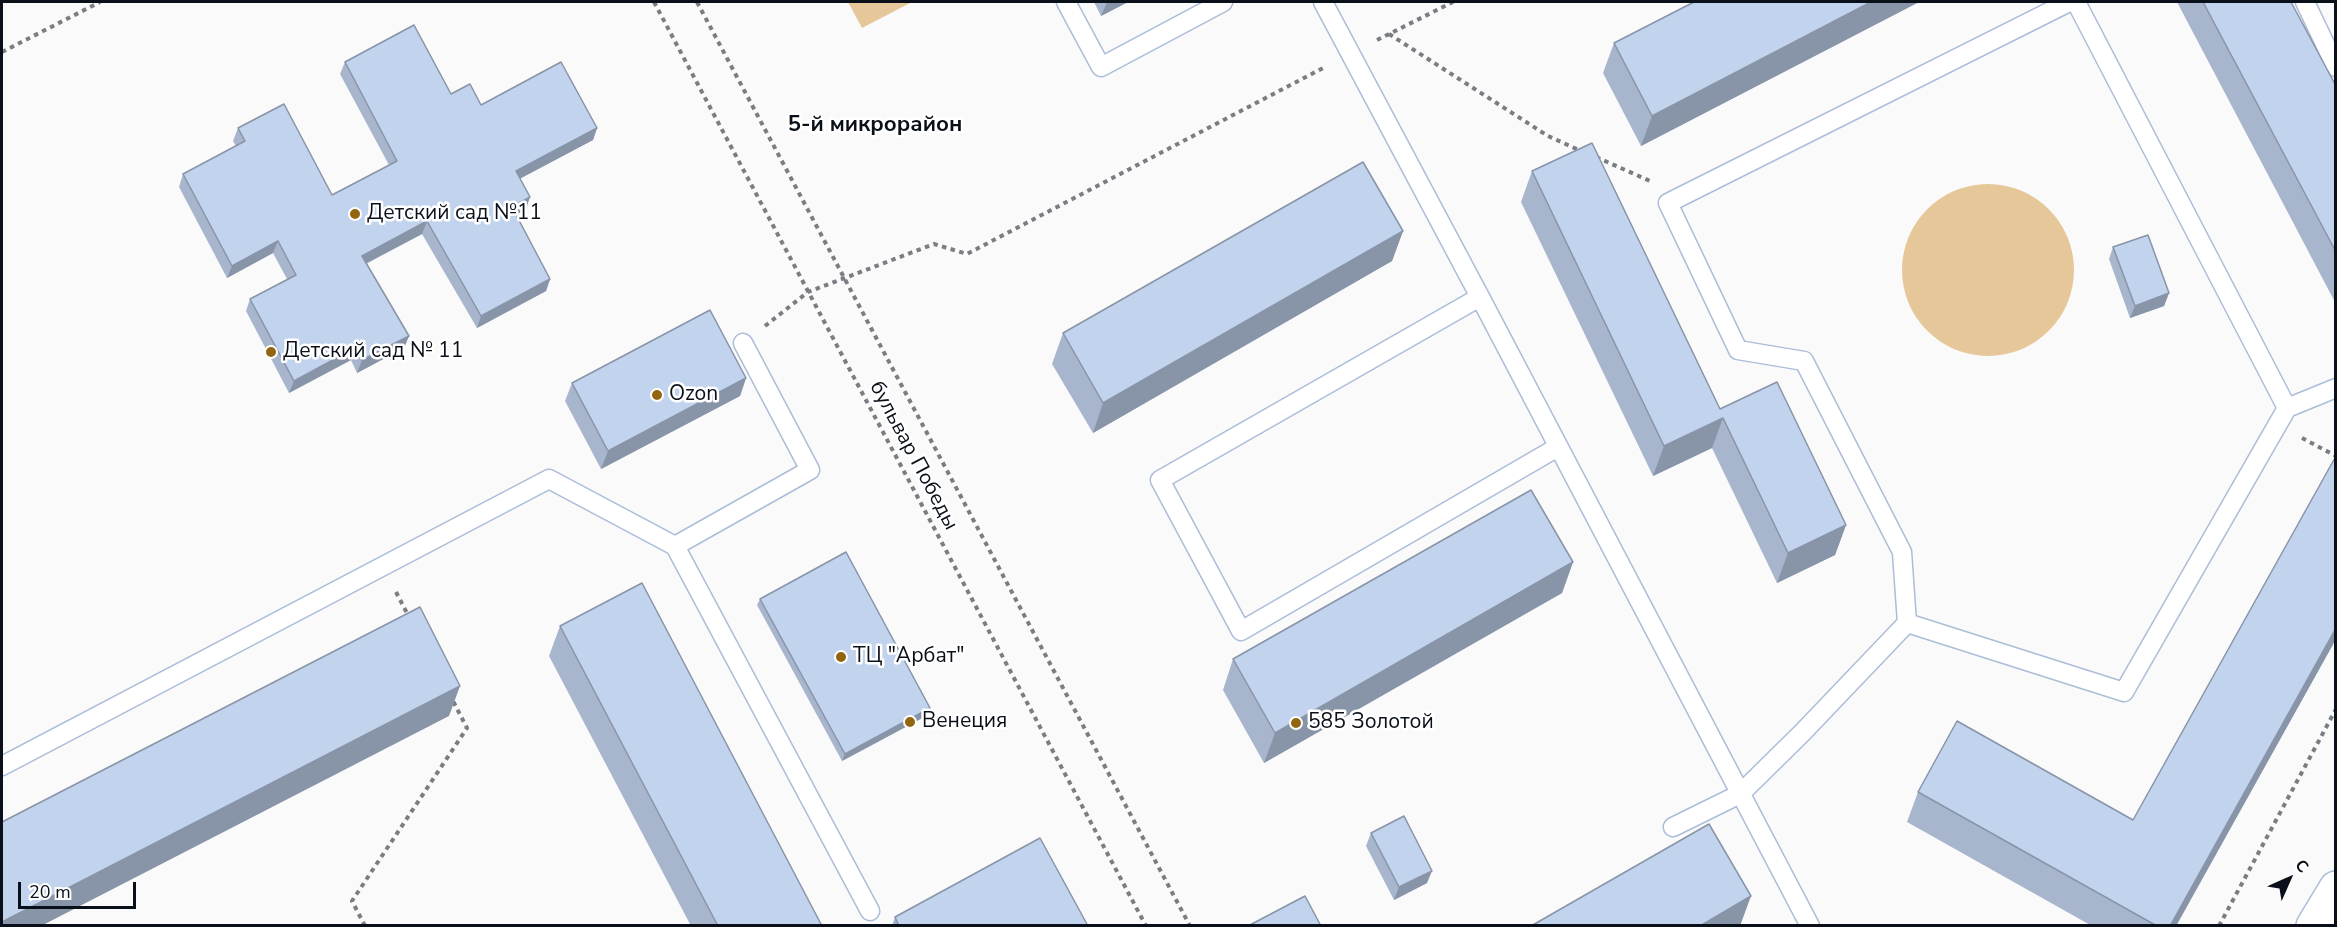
<!DOCTYPE html>
<meta charset="utf-8">
<style>
body{margin:0}
#map{position:relative;width:2337px;height:927px;overflow:hidden;background:#fafafa;font-family:"Nunito Sans",sans-serif}
canvas{display:block}
.frame{position:absolute;inset:0;border:3px solid #0a1019;pointer-events:none}
.north{position:absolute;left:2259px;top:849px;width:60px;height:60px;-webkit-text-stroke:4px #fff;paint-order:stroke;rotate:45deg;font-size:16px;font-weight:700;line-height:24px;text-align:center;color:#0a1019}
.north::after{content:'';display:block;margin:auto;width:21px;height:27px;background:#0a1019;clip-path:polygon(50% 0,100% 100%,50% 72%,0 100%)}
.scale{position:absolute;left:18px;top:882px;width:118px;height:27px;box-sizing:border-box;border:3px solid #0a1019;border-top:0;padding-left:8px;font-size:18px;line-height:21px;white-space:nowrap;color:#0a1019;-webkit-text-stroke:4px #fff;paint-order:stroke}
</style>
<div id="map">
<canvas width="2337" height="927"></canvas>
<div class="frame"></div>
<div class="north">С</div>
<div class="scale">20 m</div>
</div>
<script>
const ctx = document.querySelector('canvas').getContext('2d');
ctx.lineJoin = 'round';
function fill(path, color) { ctx.fillStyle = color; ctx.fill(path, 'evenodd'); }
const shape = rows => new Path2D(rows.map(r => 'M' + r).join(''));
function trace(path, color, width, dash) { ctx.strokeStyle = color; ctx.lineWidth = width; ctx.lineCap = dash ? 'butt' : 'round'; ctx.setLineDash(dash || []); ctx.stroke(path); }
function label(font, color, halo, rows, align = 'center') {
  ctx.font = font + ' "Nunito Sans",sans-serif'; ctx.lineWidth = 5; ctx.setLineDash([]); ctx.textBaseline = 'middle'; ctx.strokeStyle = halo; ctx.fillStyle = color; for (const [text, x, y, turn = 0] of rows) {
    ctx.save(); ctx.translate(x, y); ctx.rotate((+turn || 0) * Math.PI / 180); ctx.textAlign = isNaN(turn) ? turn : align; if (halo) ctx.strokeText(text, 0, 0); ctx.fillText(text, 0, 0); ctx.restore();
  }
}
fill(shape([
 [848,2,912,2,862,28],
 '1902 270a86 86 0 1 1 172 0a86 86 0 1 1-172 0Z'
]), '#e6c799');
const lane = shape([
 [1066,2,1101,67,1223,2],
 [1323,2,1480,297],
 [2305,2,2336,67],
 [2287,408,2336,388],
 [1558,447,1241,631,1160,480,1480,297,1810,926],
 [675,546,870,911],
 [1907,623,1902,552,1804,361,1738,350,1668,203,2069,2],
 [2,766,549,479,675,546,810,470,743,343],
 [1673,827,1740,794,1802,733,1907,623,2124,692,2287,408,2076,2]
]);
const secondary = shape([
 [2313,926,2336,888]
]);
trace(lane, '#acbdd8', 21);
trace(secondary, '#acbdd8', 36);
trace(shape([
 [654,2,1146,926],
 [697,2,1190,926],
 [1389,34,1548,136,1581,151],
 [1377,40,1453,2],
 [2,52,100,2],
 [1596,157,1650,181],
 [765,326,808,292,934,244,967,254,1325,67],
 [2302,438,2336,456],
 [396,592,409,617],
 [365,926,352,901,467,728,453,701],
 [2219,926,2336,709]
]), '#7a7d82', 4, [4.5, 4.5]);
trace(lane, '#fff', 18);
trace(secondary, '#fff', 33);
fill(shape([
 [1094,2,1128,2,1101,16],
 [1694,2,1919,2,1641,146,1603,73,1614,43],
 [2177,2,2291,2,2336,86,2336,304],
 [345,62,451,94,481,105,597,128,593,140,520,178,526,209,516,215,550,279,546,291,477,328,422,234,366,264,409,336,404,348,357,373,351,360,289,393,246,311,250,299,287,279,273,253,227,278,179,187,183,174,236,146,233,141,238,128,332,195,389,165,340,74],
 [1532,171,1720,409,1846,525,1835,555,1777,583,1712,448,1653,476,1521,202],
 [1403,231,1392,261,1093,433,1052,364,1063,333],
 [2113,247,2169,293,2164,306,2130,318,2109,259],
 [746,378,740,396,601,469,565,401,572,383],
 [1573,562,1562,593,1264,763,1223,690,1233,659],
 [760,599,928,715,842,761,757,605],
 [560,626,822,926,691,926,549,656],
 [2336,639,2176,926,2092,926,1907,822,1918,792,2133,820],
 [1371,833,1427,883,1394,900,1366,846],
 [895,917,1088,926,892,926]
]), '#a7b5cd');
fill(shape([
 [1107,2,1128,2,1101,16],
 [1871,2,1919,2,1641,146,1652,116],
 [597,128,593,140,512,183,516,171],
 [530,197,526,209,507,220,512,207],
 [427,221,422,234,357,268,362,256],
 [1403,231,1392,261,1093,433,1103,403],
 [278,241,273,253,227,278,232,266],
 [550,279,546,291,477,328,481,316],
 [2169,293,2164,306,2130,318,2135,306],
 [409,336,404,348,357,373,362,360],
 [355,348,351,360,289,393,294,381],
 [746,378,740,396,601,469,608,451],
 [1723,418,1712,448,1653,476,1664,446],
 [1846,525,1835,555,1777,583,1788,553],
 [1573,562,1562,593,1264,763,1275,733],
 [2336,628,2336,639,2176,926,2170,926],
 [460,686,449,716,41,926,2,926,2,922],
 [930,708,928,715,842,761,845,754],
 [1432,871,1427,883,1394,900,1399,887],
 [1751,896,1740,926,1700,926]
]), '#8894a7');
const building = shape([
 [1694,2,1871,2,1652,116,1614,43,1694,2],
 [2203,2,2291,2,2336,86,2336,252,2203,2],
 [414,25,451,94,470,84,481,105,561,62,597,128,516,171,530,197,512,207,550,279,481,316,427,221,362,256,409,336,362,360,355,348,294,381,250,299,296,275,278,241,232,266,183,174,245,141,238,128,284,104,332,195,397,161,345,62,414,25],
 [1592,143,1720,409,1777,382,1846,525,1788,553,1723,418,1664,446,1532,171,1592,143],
 [1363,162,1403,231,1103,403,1063,333,1363,162],
 [2148,235,2169,293,2135,306,2113,247,2148,235],
 [710,310,746,378,608,451,572,383,710,310],
 [2336,456,2336,628,2170,926,2157,926,1918,792,1957,721,2133,820,2336,456],
 [1531,490,1573,562,1275,733,1233,659,1531,490],
 [846,552,930,708,845,754,760,599,846,552],
 [642,583,822,926,718,926,560,626,642,583],
 [420,607,460,686,2,922,2,822,420,607],
 [1404,816,1432,871,1399,887,1371,833,1404,816],
 [1709,824,1751,896,1700,926,1531,926,1709,824],
 [1040,838,1088,926,899,926,895,917,1040,838],
 [1305,896,1321,926,1248,926,1305,896]
]);
fill(building, '#c2d3ee');
trace(building, '#8894a7', 1.5);
for (const [x, y, r, color] of [
 [355,214,6,"#926611"],
 [271,352,6,"#926611"],
 [657,395,6,"#926611"],
 [841,657,6,"#926611"],
 [910,722,6,"#926611"],
 [1296,723,6,"#926611"]
]) { const dot = new Path2D(); dot.arc(x, y, r, 0, 2 * Math.PI); ctx.fillStyle = color; ctx.fill(dot); trace(dot, '#fff', 2); }
label('21px', '#0a1019', '#fff', [
 ["Детский сад №11",367,214],
 ["Детский сад № 11",283,352],
 ["Ozon",669,395],
 ["ТЦ \"Арбат\"",853,657],
 ["Венеция",922,722],
 ["585 Золотой",1308,723]
], 'left');
label('21px', '#0a1019', '#fff', [
 ["бульвар Победы",913,456,62]
]);
label('bold 22px', '#0a1019', '#fff', [
 ["5-й микрорайон",875,126]
]);
</script>
